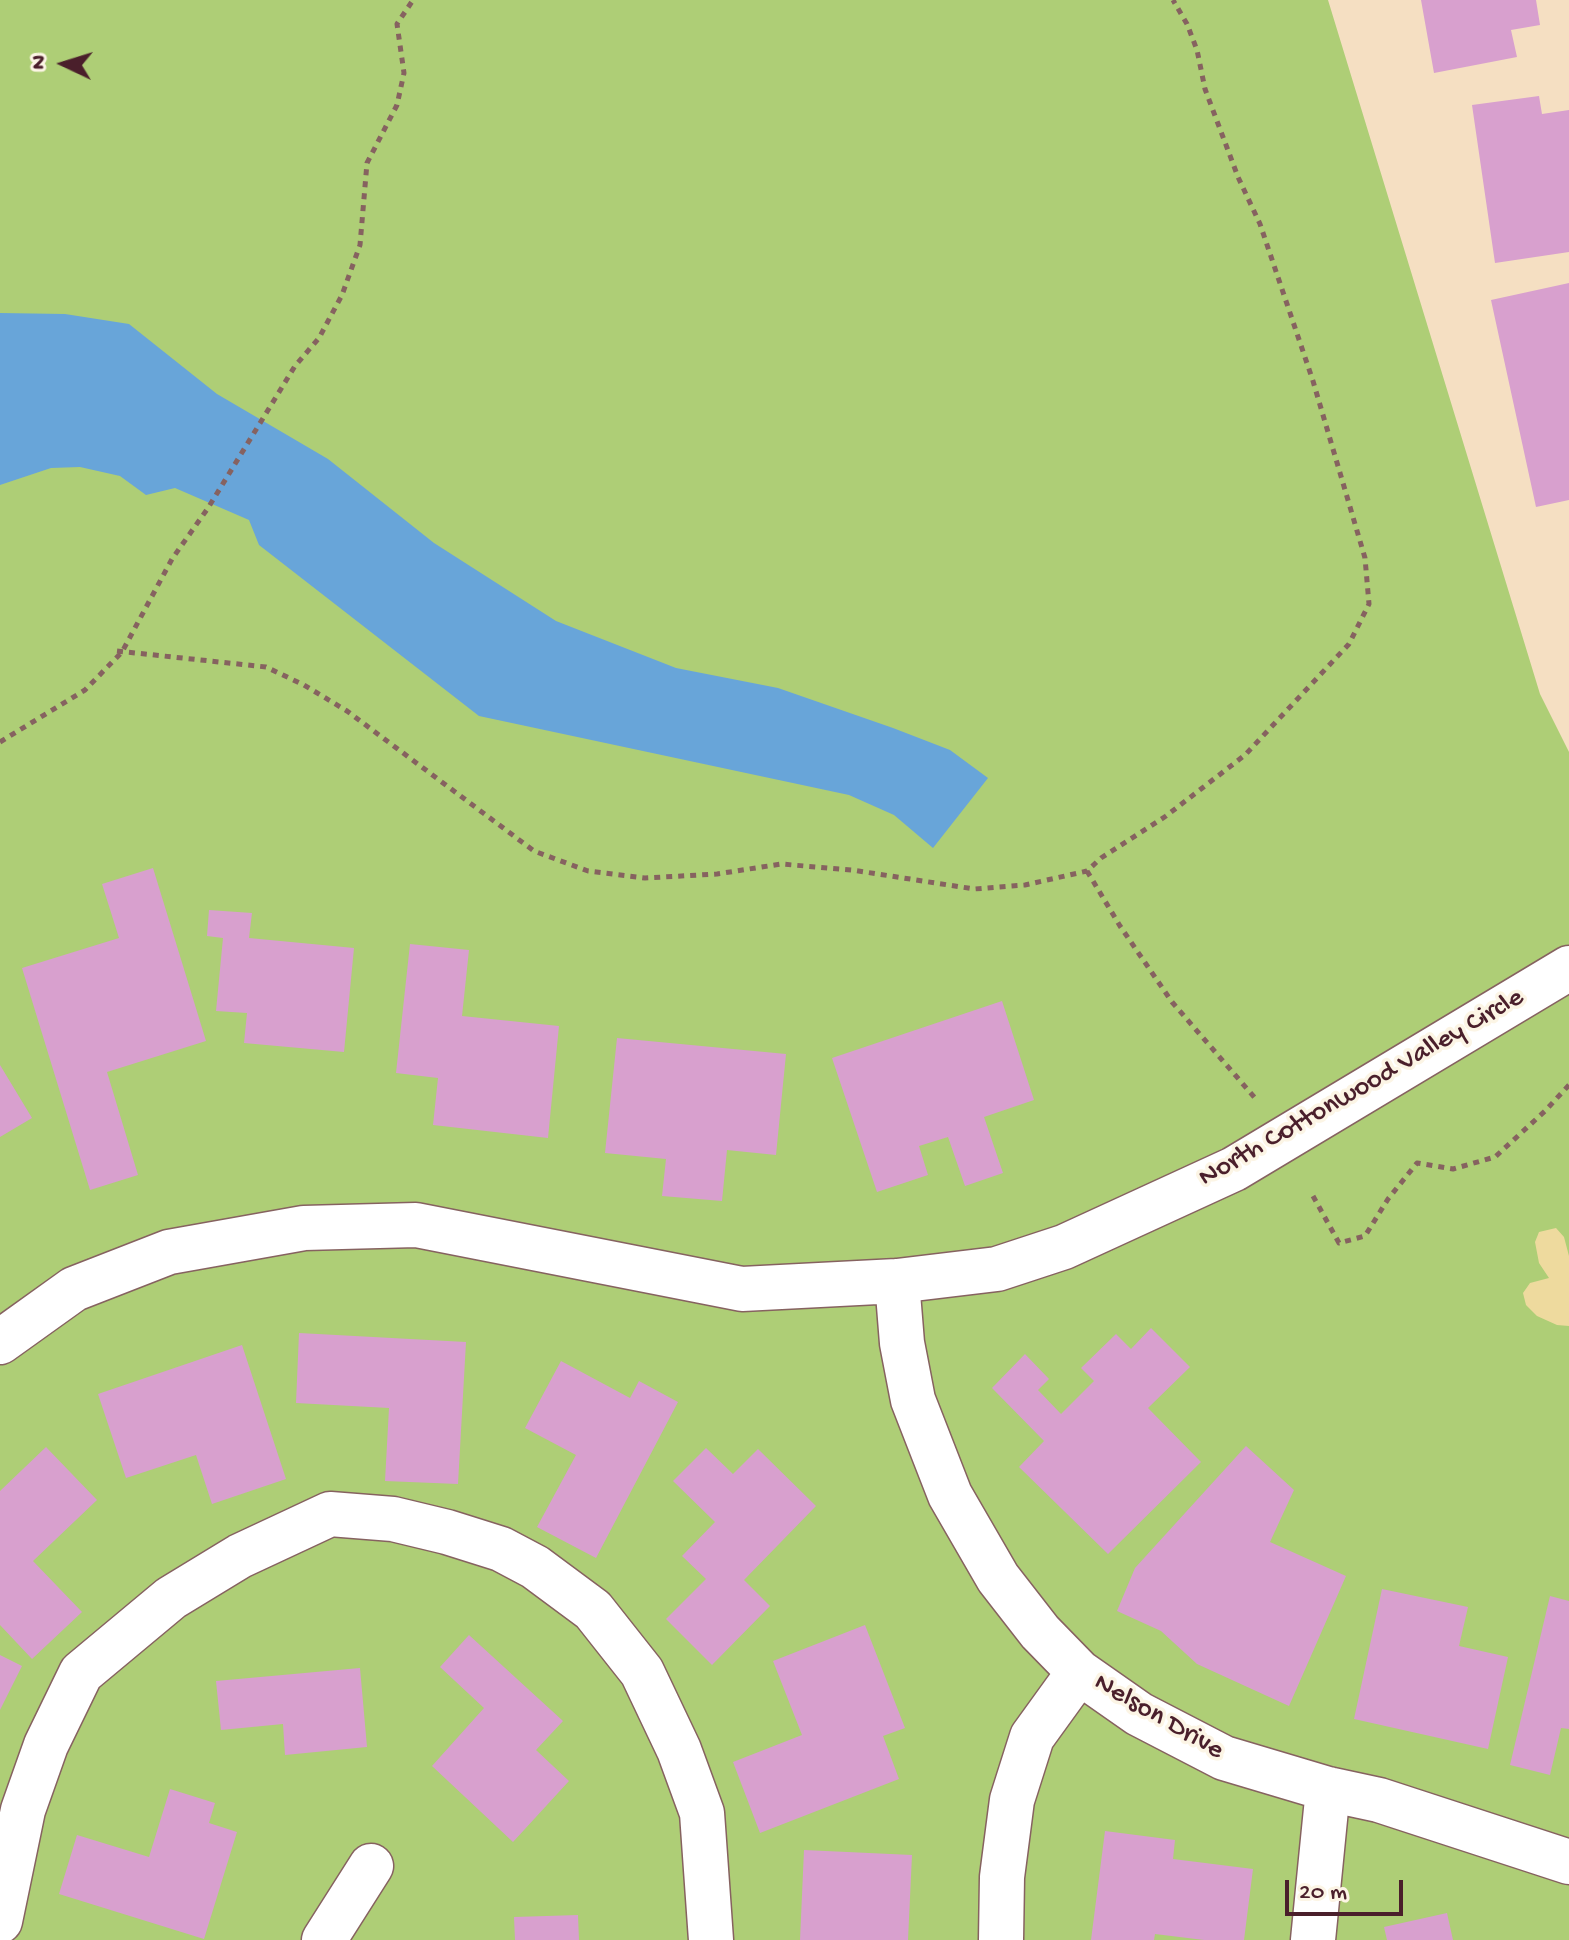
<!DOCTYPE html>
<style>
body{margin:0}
#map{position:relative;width:1569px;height:1940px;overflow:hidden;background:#f5dfc2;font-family:"Gochi Hand",sans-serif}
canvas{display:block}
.north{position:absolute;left:24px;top:24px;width:80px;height:80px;-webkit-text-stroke:6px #fcf5e5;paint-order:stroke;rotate:274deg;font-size:22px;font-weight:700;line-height:32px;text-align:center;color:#4a1f2b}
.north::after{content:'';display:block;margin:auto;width:28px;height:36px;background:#4a1f2b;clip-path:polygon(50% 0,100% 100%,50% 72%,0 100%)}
.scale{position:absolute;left:1285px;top:1880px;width:118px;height:36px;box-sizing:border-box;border:4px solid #4a1f2b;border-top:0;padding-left:10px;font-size:24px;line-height:28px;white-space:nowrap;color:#4a1f2b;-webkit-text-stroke:6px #fcf5e5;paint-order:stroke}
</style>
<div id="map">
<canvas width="1569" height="1940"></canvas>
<div class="north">N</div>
<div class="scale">20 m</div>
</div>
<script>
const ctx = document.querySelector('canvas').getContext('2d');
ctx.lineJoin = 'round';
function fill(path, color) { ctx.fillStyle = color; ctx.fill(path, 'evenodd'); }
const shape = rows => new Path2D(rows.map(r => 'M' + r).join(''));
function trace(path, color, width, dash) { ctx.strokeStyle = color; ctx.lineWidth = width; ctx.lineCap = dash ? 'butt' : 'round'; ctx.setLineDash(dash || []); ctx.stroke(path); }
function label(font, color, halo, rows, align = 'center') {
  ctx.font = font + ' "Gochi Hand",sans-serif'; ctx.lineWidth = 7; ctx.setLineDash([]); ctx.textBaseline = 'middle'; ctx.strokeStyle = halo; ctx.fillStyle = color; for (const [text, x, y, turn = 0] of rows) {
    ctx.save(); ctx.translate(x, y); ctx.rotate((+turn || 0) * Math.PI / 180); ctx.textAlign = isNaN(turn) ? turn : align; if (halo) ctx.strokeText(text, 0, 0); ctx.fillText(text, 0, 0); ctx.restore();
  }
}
fill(shape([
 [0,0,1328,0,1540,694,1569,752,1569,1940,0,1940]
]), '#aece76');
fill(shape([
 [1556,1228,1564,1237,1569,1256,1569,1326,1557,1325,1537,1316,1526,1305,1523,1293,1530,1283,1549,1278,1539,1263,1535,1242,1539,1232]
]), '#eeda9e');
fill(shape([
 [0,313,65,314,129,324,217,394,328,459,434,543,556,621,676,668,778,688,893,728,950,750,988,778,933,848,894,815,849,795,479,716,259,545,249,520,175,488,146,495,120,476,80,467,51,468,0,485]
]), '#68a5d9');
fill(shape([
 [1421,0,1536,0,1540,25,1511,30,1517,57,1434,73],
 [1539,96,1542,114,1569,110,1569,252,1495,263,1472,105],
 [1569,283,1569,500,1536,507,1491,300],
 [153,868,206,1041,107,1072,138,1175,90,1190,22,968,119,938,102,884],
 [209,910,252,913,249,938,354,948,344,1052,244,1043,247,1013,216,1011,223,938,207,936],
 [410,944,469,950,462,1016,559,1026,548,1138,433,1125,438,1078,396,1073],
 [1002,1001,1034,1100,984,1117,1003,1173,965,1186,948,1137,919,1146,928,1175,877,1192,832,1058],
 [617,1038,786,1054,776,1155,727,1150,722,1201,662,1196,666,1159,605,1153],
 [0,1065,32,1118,0,1137],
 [1151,1328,1190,1367,1148,1408,1201,1462,1108,1554,1019,1467,1044,1441,992,1388,1025,1354,1049,1379,1038,1390,1061,1414,1094,1381,1081,1368,1116,1334,1131,1349],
 [299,1333,466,1342,458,1484,385,1481,389,1408,296,1403],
 [242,1345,286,1479,212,1504,196,1455,126,1478,98,1394],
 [561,1361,630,1398,639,1381,678,1402,596,1558,537,1527,576,1455,525,1428],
 [1246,1446,1294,1490,1270,1542,1346,1576,1289,1706,1197,1664,1161,1631,1117,1611,1135,1568],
 [46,1447,97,1500,33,1561,82,1612,32,1659,0,1625,0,1491],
 [706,1448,733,1474,758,1449,816,1506,744,1580,770,1606,712,1665,666,1619,706,1579,682,1556,715,1522,673,1481],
 [1382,1589,1468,1607,1459,1646,1508,1657,1488,1749,1354,1719],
 [1550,1596,1569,1601,1569,1729,1561,1728,1550,1775,1510,1765],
 [865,1625,905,1728,883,1736,899,1779,760,1833,733,1762,802,1735,773,1661],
 [469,1635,563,1721,536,1750,569,1781,513,1842,432,1766,484,1708,440,1667],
 [0,1655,22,1666,0,1710],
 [360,1668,367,1747,285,1755,283,1724,221,1730,216,1681],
 [170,1789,215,1803,209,1823,237,1832,204,1939,59,1894,77,1835,149,1857],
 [1105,1831,1175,1840,1173,1859,1253,1869,1244,1940,1204,1940,1155,1934,1154,1940,1091,1940],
 [804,1850,912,1855,908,1940,800,1940],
 [1447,1913,1453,1940,1387,1940,1384,1927],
 [578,1915,579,1940,515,1940,514,1917]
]), '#d8a0ce');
const minor = shape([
 [897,1281,902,1343,913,1400,950,1495,998,1578,1040,1632,1079,1672,1139,1714,1224,1758,1328,1789,1379,1800,1569,1862],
 [0,1342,74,1289,169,1252,304,1228,416,1225,742,1289,897,1281,997,1269,1064,1247,1234,1169,1569,968],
 [0,1921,23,1810,46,1745,81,1673,171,1598,240,1556,330,1514,393,1519,447,1532,501,1549,535,1567,593,1610,642,1672,679,1750,702,1813,711,1940],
 [324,1940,371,1866],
 [1001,1940,1002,1877,1012,1800,1032,1737,1079,1672],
 [1313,1940,1328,1789]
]);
trace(minor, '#866260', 47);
trace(shape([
 [117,651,266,667,304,685,347,711,534,851,588,871,645,878,717,874,781,864,852,870,974,889,1025,885,1087,871,1101,858,1166,816,1245,755,1349,644,1369,604,1365,558,1313,381,1260,224,1238,177,1205,89,1197,50,1187,24,1173,0],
 [0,742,85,690,122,652,172,559,208,508,295,366,319,338,342,295,360,245,367,163,397,105,404,73,397,24,413,0],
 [1087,871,1120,926,1172,1002,1255,1098],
 [1313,1196,1339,1243,1365,1236,1388,1199,1417,1163,1453,1169,1495,1157,1545,1111,1569,1085]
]), '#866260', 5, [6, 6]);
trace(minor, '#fff', 44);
label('28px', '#4a1f2b', '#fcf5e5', [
 ["North Cottonwood Valley Circle",1362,1089,-30],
 ["Nelson Drive",1158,1718,30]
]);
</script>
